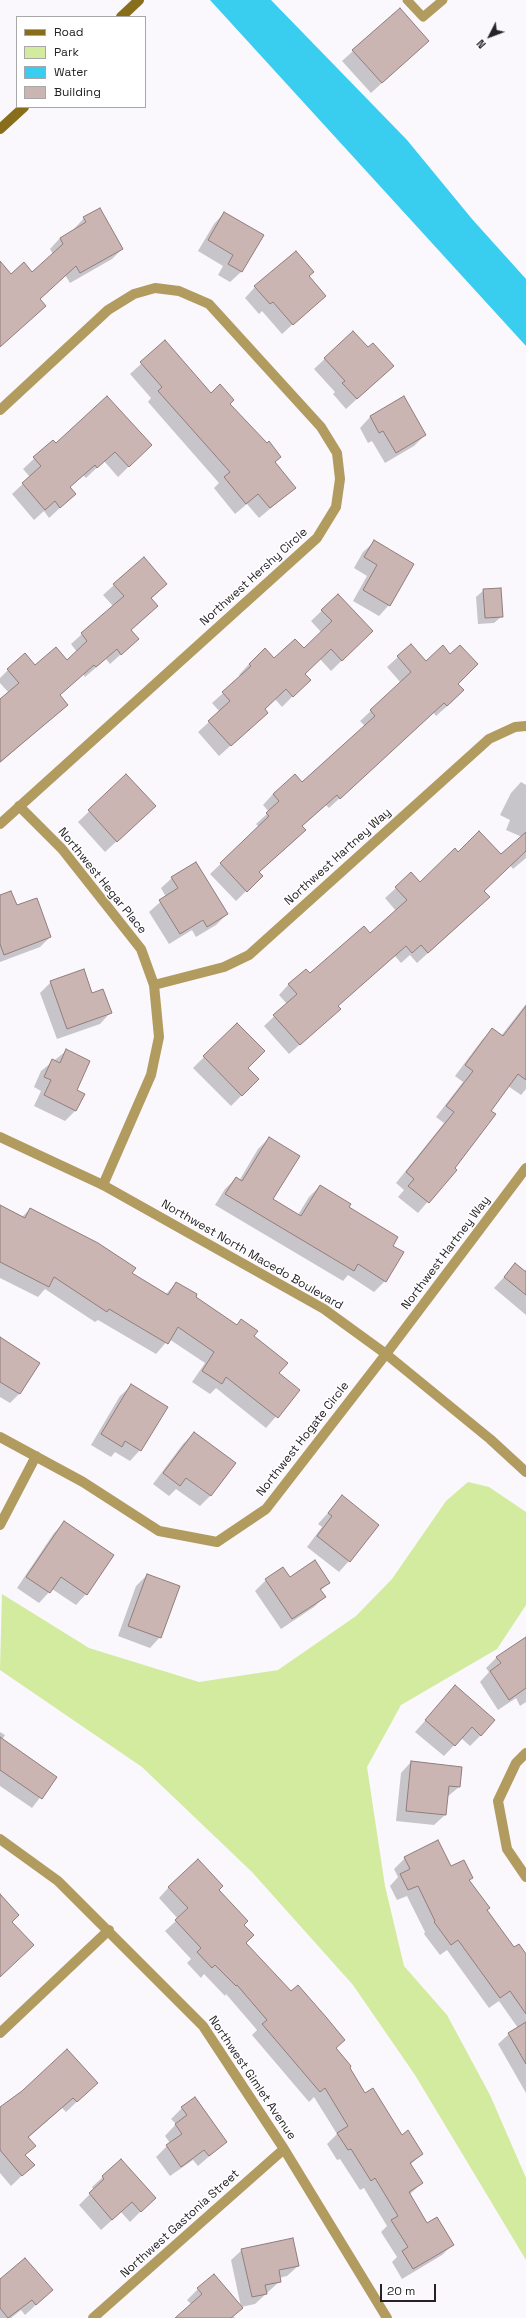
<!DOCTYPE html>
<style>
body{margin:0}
#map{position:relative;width:526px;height:2318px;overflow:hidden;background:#faf7fd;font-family:"Space Grotesk",sans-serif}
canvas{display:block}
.legend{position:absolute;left:16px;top:16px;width:130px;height:92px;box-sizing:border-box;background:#fff;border:1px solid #a8a7a9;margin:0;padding:5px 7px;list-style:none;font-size:12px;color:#262228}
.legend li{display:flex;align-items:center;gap:8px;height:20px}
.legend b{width:20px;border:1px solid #a8a7a9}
.north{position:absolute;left:470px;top:16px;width:40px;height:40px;-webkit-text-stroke:3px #fff;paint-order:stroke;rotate:228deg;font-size:11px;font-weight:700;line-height:16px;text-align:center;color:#262228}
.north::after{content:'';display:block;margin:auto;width:14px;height:18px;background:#262228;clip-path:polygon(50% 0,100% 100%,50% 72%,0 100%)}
.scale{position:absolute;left:380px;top:2284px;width:56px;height:18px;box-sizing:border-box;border:2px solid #262228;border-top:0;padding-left:5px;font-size:12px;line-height:14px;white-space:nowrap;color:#262228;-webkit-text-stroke:3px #fff;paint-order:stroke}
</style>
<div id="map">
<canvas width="526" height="2318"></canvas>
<ul class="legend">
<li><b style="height:5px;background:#886e1b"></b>Road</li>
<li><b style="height:11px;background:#d2eb9e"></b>Park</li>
<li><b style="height:11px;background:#39ceef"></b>Water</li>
<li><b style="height:11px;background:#cab5b3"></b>Building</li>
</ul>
<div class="north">N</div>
<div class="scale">20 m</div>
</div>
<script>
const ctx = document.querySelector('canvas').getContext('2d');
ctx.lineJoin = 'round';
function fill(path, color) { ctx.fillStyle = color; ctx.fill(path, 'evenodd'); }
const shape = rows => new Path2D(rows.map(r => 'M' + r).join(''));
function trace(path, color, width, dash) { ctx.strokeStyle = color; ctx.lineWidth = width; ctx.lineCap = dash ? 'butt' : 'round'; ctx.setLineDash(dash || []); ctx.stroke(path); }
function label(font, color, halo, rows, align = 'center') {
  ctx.font = font + ' "Space Grotesk",sans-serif'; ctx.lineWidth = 3; ctx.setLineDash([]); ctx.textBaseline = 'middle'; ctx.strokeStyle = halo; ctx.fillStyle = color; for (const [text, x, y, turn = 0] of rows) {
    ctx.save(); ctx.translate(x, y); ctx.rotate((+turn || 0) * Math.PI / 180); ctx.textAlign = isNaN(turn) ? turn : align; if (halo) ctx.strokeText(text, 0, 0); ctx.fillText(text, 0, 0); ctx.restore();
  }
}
fill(shape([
 [468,1482,489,1487,526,1512,526,1605,497,1649,401,1705,367,1767,385,1886,404,1966,447,2015,490,2095,526,2178,526,2260,415,2075,353,1985,252,1872,142,1767,0,1670,2,1594,89,1648,199,1682,278,1670,356,1616,392,1579,446,1501]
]), '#d2eb9e');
fill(shape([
 [210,0,271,0,407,140,472,219,526,279,526,346]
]), '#39ceef');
fill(shape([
 [428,41,371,93,342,61,353,51],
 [224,213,262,235,241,272,230,282,218,275,223,266,198,251,214,224],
 [84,218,122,249,112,259,70,283,65,275,39,300,34,316,0,347,0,272,11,275,32,273,53,254,50,249,60,238,75,230,74,229],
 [255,287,324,296,282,334,262,311,259,314,245,298],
 [353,332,382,376,346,409,333,394,335,392,314,369],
 [165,342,211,394,229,404,295,488,259,518,247,504,235,514,214,488,219,483,148,402,151,398,130,374],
 [403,398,425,435,414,446,385,463,372,441,368,443,360,428,370,417],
 [53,441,56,445,151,445,118,477,104,461,86,478,83,475,69,488,75,494,49,518,44,511,34,520,12,494,30,477,23,469],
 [374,542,389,605,379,616,353,601,367,576,354,568,363,552],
 [166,584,151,599,157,606,131,630,138,639,110,664,106,659,85,677,83,674,59,696,67,705,0,763,0,701,9,693,0,683,0,678,8,670,67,661,77,652,71,644,113,606,103,595,114,585],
 [484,590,502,616,494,623,478,624,476,597],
 [338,595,361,642,331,671,320,659,304,674,299,690,282,707,275,699,264,710,256,723,219,756,198,732,220,712,212,703,241,677,239,675,249,664,274,660,304,649,321,632,311,621],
 [411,645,426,662,457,684,453,701,436,716,433,712,329,808,326,805,301,827,294,841,258,873,251,886,236,901,210,874,259,827,256,824,269,812,263,805,273,794,301,783,365,726,360,721,401,683,387,667],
 [126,776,144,816,105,852,78,822],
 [521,782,526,785,526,858,513,869,510,865,483,891,478,908,417,963,410,955,401,963,395,956,337,1006,329,1019,289,1054,264,1026,287,1004,279,995,289,984,310,975,370,935,396,911,385,898,396,888,420,883,458,853,501,855,522,837,506,830,510,820,500,815,511,793],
 [172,878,227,914,216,925,196,937,192,930,169,944,149,912,166,897,161,888],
 [0,896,16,906,50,937,40,947,0,962],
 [51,982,92,994,110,1013,100,1024,57,1039,40,993],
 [526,1004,526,1089,521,1095,508,1086,490,1111,454,1169,455,1170,418,1213,398,1197,404,1190,396,1183,444,1123,436,1117,463,1082,455,1076,482,1040,492,1030,501,1036],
 [237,1024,247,1068,258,1079,231,1106,193,1068],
 [66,1051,75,1091,76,1110,65,1121,34,1106,41,1091,34,1087,41,1071],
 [269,1138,272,1200,298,1215,309,1197,320,1186,392,1246,385,1281,374,1292,348,1275,343,1281,215,1205,225,1189,236,1178,239,1181,258,1149],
 [0,1206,22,1217,30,1209,131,1274,166,1294,176,1283,236,1326,241,1321,278,1373,299,1390,266,1428,216,1388,210,1394,192,1382,205,1363,169,1339,156,1354,98,1320,95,1322,45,1289,38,1297,0,1278],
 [515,1265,524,1272,526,1269,526,1315,494,1288],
 [0,1338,19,1394,10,1403,0,1397],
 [131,1386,140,1450,130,1461,115,1452,111,1457,91,1445,120,1396],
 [194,1433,234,1463,210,1496,183,1474,182,1475,210,1496,200,1506,176,1489,169,1496,153,1484,183,1444],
 [342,1497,349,1561,339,1572,307,1547,322,1527,318,1524],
 [64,1523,86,1594,76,1605,52,1589,39,1603,17,1588,54,1533],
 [147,1575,160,1637,150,1648,118,1636,136,1586],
 [289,1579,329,1583,320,1591,324,1597,314,1607,281,1629,255,1591,266,1580],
 [526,1643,526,1702,520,1706,516,1698,498,1710,480,1682,489,1672,486,1668,497,1657],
 [455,1687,481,1735,470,1746,461,1738,444,1756,415,1732],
 [0,1732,5,1735,2,1740,56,1777,32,1808,0,1786],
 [411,1762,459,1787,447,1797,445,1815,434,1825,396,1821,401,1773],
 [438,1842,451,1868,468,1881,486,1911,514,1948,526,1956,526,2093,498,2044,509,2034,518,2028,499,2001,489,2008,447,1950,440,1955,424,1934,425,1932,407,1896,397,1900,390,1886,398,1877,394,1869,405,1858],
 [169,1887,217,1890,243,1925,245,1943,335,2048,365,2095,401,2136,422,2154,410,2165,422,2183,409,2195,427,2224,452,2245,442,2255,402,2279,392,2262,397,2257,381,2232,387,2226,364,2188,360,2190,340,2159,337,2160,327,2144,337,2134,314,2097,309,2102,252,2035,257,2030,226,1994,225,1996,204,1974,201,1978,187,1963,191,1959,165,1931,178,1919,159,1898],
 [86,2093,66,2112,62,2108,28,2138,25,2155,33,2165,11,2186,0,2173,0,2110],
 [182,2108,226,2142,198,2166,193,2160,170,2176,156,2157,170,2143,165,2136,176,2124,171,2119],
 [121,2160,144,2208,130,2222,121,2212,101,2230,79,2205,94,2190,92,2187],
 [242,2250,298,2266,287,2276,279,2278,280,2281,255,2304,241,2307,231,2260],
 [0,2280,52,2290,25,2315,21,2310,11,2318,0,2318],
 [198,2289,241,2308,233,2316,235,2318,176,2318,192,2305,187,2300]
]), '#0003');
const building = shape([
 [400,8,429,41,382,83,352,50,400,8],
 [100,208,123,249,80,273,76,266,40,299,46,306,0,347,0,261,11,274,24,262,32,272,63,244,60,238,86,222,83,217,100,208],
 [224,212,264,235,242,272,228,264,233,255,208,240,224,212],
 [296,251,314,272,309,276,326,296,293,325,273,302,270,304,254,286,296,251],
 [353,331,368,347,373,343,394,366,357,399,342,383,345,381,324,358,353,331],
 [165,340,211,393,220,384,234,400,230,404,267,443,269,441,281,457,275,462,296,488,270,508,258,494,246,504,224,477,230,472,158,391,162,387,140,362,165,340],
 [107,396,152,445,129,467,115,452,97,468,95,465,70,487,76,494,60,508,55,501,45,510,22,483,41,466,33,457,53,440,56,443,107,396],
 [404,396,426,435,396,453,383,431,379,433,370,416,404,396],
 [374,540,414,564,390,606,363,590,377,565,364,557,374,540],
 [144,557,167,584,151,598,158,606,131,630,139,639,121,655,117,649,96,667,94,665,60,695,68,705,0,762,0,699,19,683,7,669,25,653,35,665,56,647,67,660,87,641,81,633,124,596,113,584,144,557],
 [501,588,503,617,485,618,483,589,501,588],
 [338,594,373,631,342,661,331,649,305,674,311,680,293,697,286,689,265,709,268,713,231,746,208,721,230,701,222,692,251,666,249,664,265,648,274,658,295,639,304,648,332,621,321,610,338,594],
 [411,644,426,661,443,645,450,654,460,645,478,664,458,684,464,690,447,706,444,703,340,799,337,795,302,826,306,830,259,872,263,876,247,892,220,863,269,816,266,813,279,801,273,794,295,774,302,782,375,716,370,710,411,672,397,656,411,644],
 [126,774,156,806,117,842,88,810,126,774],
 [479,831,501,854,526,832,526,851,484,891,490,897,428,953,421,945,412,953,406,946,338,1006,341,1009,300,1045,273,1015,297,994,288,984,306,969,310,973,364,926,370,933,407,900,395,887,411,872,420,882,455,848,458,852,479,831],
 [196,862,228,914,207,927,203,920,180,934,159,900,178,888,171,877,196,862],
 [11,891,17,905,37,898,51,937,4,955,0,944,0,895,11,891],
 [84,969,92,993,103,989,112,1013,67,1029,50,981,84,969],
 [526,1006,526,1080,518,1074,491,1111,496,1114,455,1168,457,1170,429,1203,408,1186,414,1179,406,1172,454,1112,446,1106,473,1071,465,1065,492,1028,503,1036,526,1006],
 [237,1023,265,1051,248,1068,259,1079,242,1096,203,1056,237,1023],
 [66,1049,90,1061,77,1090,85,1094,76,1111,44,1095,51,1080,44,1077,52,1059,60,1063,66,1049],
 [269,1137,300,1156,273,1199,301,1216,320,1185,351,1204,349,1207,398,1237,393,1246,404,1252,386,1282,358,1264,354,1271,225,1194,236,1177,242,1181,269,1137],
 [0,1205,25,1218,30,1208,98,1243,136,1268,132,1273,168,1295,176,1282,197,1294,196,1297,237,1325,241,1319,258,1331,254,1336,288,1363,279,1373,300,1390,278,1418,226,1377,222,1384,202,1371,214,1352,178,1327,168,1344,109,1309,107,1312,54,1277,49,1287,0,1262,0,1205],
 [515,1263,526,1272,526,1295,504,1277,515,1263],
 [0,1337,40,1363,20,1394,0,1382,0,1337],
 [131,1384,168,1407,141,1451,125,1441,122,1447,101,1434,131,1384],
 [194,1432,236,1463,211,1496,186,1478,180,1486,163,1473,194,1432],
 [342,1495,379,1525,350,1562,317,1536,332,1516,328,1513,342,1495],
 [64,1521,114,1555,87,1595,61,1577,50,1593,26,1577,64,1521],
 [315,1560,330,1583,320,1589,326,1597,292,1619,265,1579,283,1567,290,1577,315,1560],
 [147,1574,180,1586,161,1638,128,1626,147,1574],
 [526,1637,526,1688,509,1700,490,1671,501,1663,496,1657,526,1637],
 [455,1685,495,1720,481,1736,472,1727,455,1746,425,1720,455,1685],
 [0,1737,57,1777,42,1799,0,1770,0,1737],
 [411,1761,462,1767,460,1787,449,1786,446,1815,406,1811,411,1761],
 [438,1840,451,1866,464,1860,473,1878,469,1880,490,1908,487,1910,514,1947,519,1944,526,1954,526,2014,510,1991,500,1998,458,1940,451,1945,434,1922,435,1921,418,1886,408,1890,400,1874,410,1869,404,1857,438,1840],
 [198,1859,223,1886,219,1890,248,1921,244,1925,254,1935,246,1943,291,1991,298,1985,326,2017,345,2040,336,2048,351,2066,350,2068,365,2093,373,2088,402,2135,408,2130,423,2154,410,2163,423,2183,409,2192,427,2223,437,2217,454,2245,413,2269,402,2251,408,2247,391,2220,398,2216,375,2178,371,2181,351,2149,348,2150,337,2133,348,2126,325,2088,320,2092,262,2024,267,2020,237,1985,236,1986,215,1965,212,1968,197,1952,201,1948,175,1920,188,1908,168,1887,198,1859],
 [0,1894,19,1915,12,1922,34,1945,0,1977,0,1894],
 [526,2022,526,2064,508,2033,526,2022],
 [67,2049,98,2083,77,2102,73,2098,28,2137,36,2146,25,2155,35,2165,22,2176,0,2150,0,2107,22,2091,67,2049],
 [195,2097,227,2142,209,2156,204,2150,181,2167,166,2145,182,2134,175,2124,187,2115,181,2107,195,2097],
 [121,2159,156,2198,141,2212,132,2202,112,2220,89,2193,104,2179,102,2176,121,2159],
 [293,2238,299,2266,279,2270,281,2282,265,2285,267,2294,252,2297,241,2249,293,2238],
 [25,2258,53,2290,36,2305,32,2300,8,2318,0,2308,0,2279,25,2258],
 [214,2274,243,2308,231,2318,175,2318,202,2294,197,2288,214,2274]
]);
fill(building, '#cab5b3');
trace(building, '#917d7b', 1);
trace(shape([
 [407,0,423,17,443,0]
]), '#b19b5e', 9);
trace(shape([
 [0,410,108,310,134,294,155,288,179,291,209,304,321,427,337,453,340,479,336,507,317,538,0,824],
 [19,806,62,849,141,949,154,985,159,1037,151,1075,103,1185],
 [154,985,224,967,249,955,489,739,515,727,526,726],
 [0,1437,83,1482,159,1531,217,1542,266,1509,386,1354,526,1168],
 [0,1525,36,1456],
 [526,1753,516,1763,498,1801,507,1849,526,1877],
 [0,1839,58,1881,203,2026,284,2149,387,2318],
 [0,2033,109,1930],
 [93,2318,284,2149]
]), '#b19b5e', 10);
trace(shape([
 [0,1137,103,1185,324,1309,386,1354,490,1439,526,1472]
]), '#b19b5e', 10);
trace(shape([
 [121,17,139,0],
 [0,129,24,107]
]), '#886e1b', 10);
label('12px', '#262228', '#fff', [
 ["Northwest Hershy Circle",254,577,-42],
 ["Northwest Hartney Way",338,857,-42],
 ["Northwest Hegar Place",102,881,51],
 ["Northwest Hartney Way",446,1253,-53],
 ["Northwest North Macedo Boulevard",252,1255,30],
 ["Northwest Hogate Circle",303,1439,-52],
 ["Northwest Gimlet Avenue",252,2078,56],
 ["Northwest Gastonia Street",180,2224,-42]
]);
</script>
